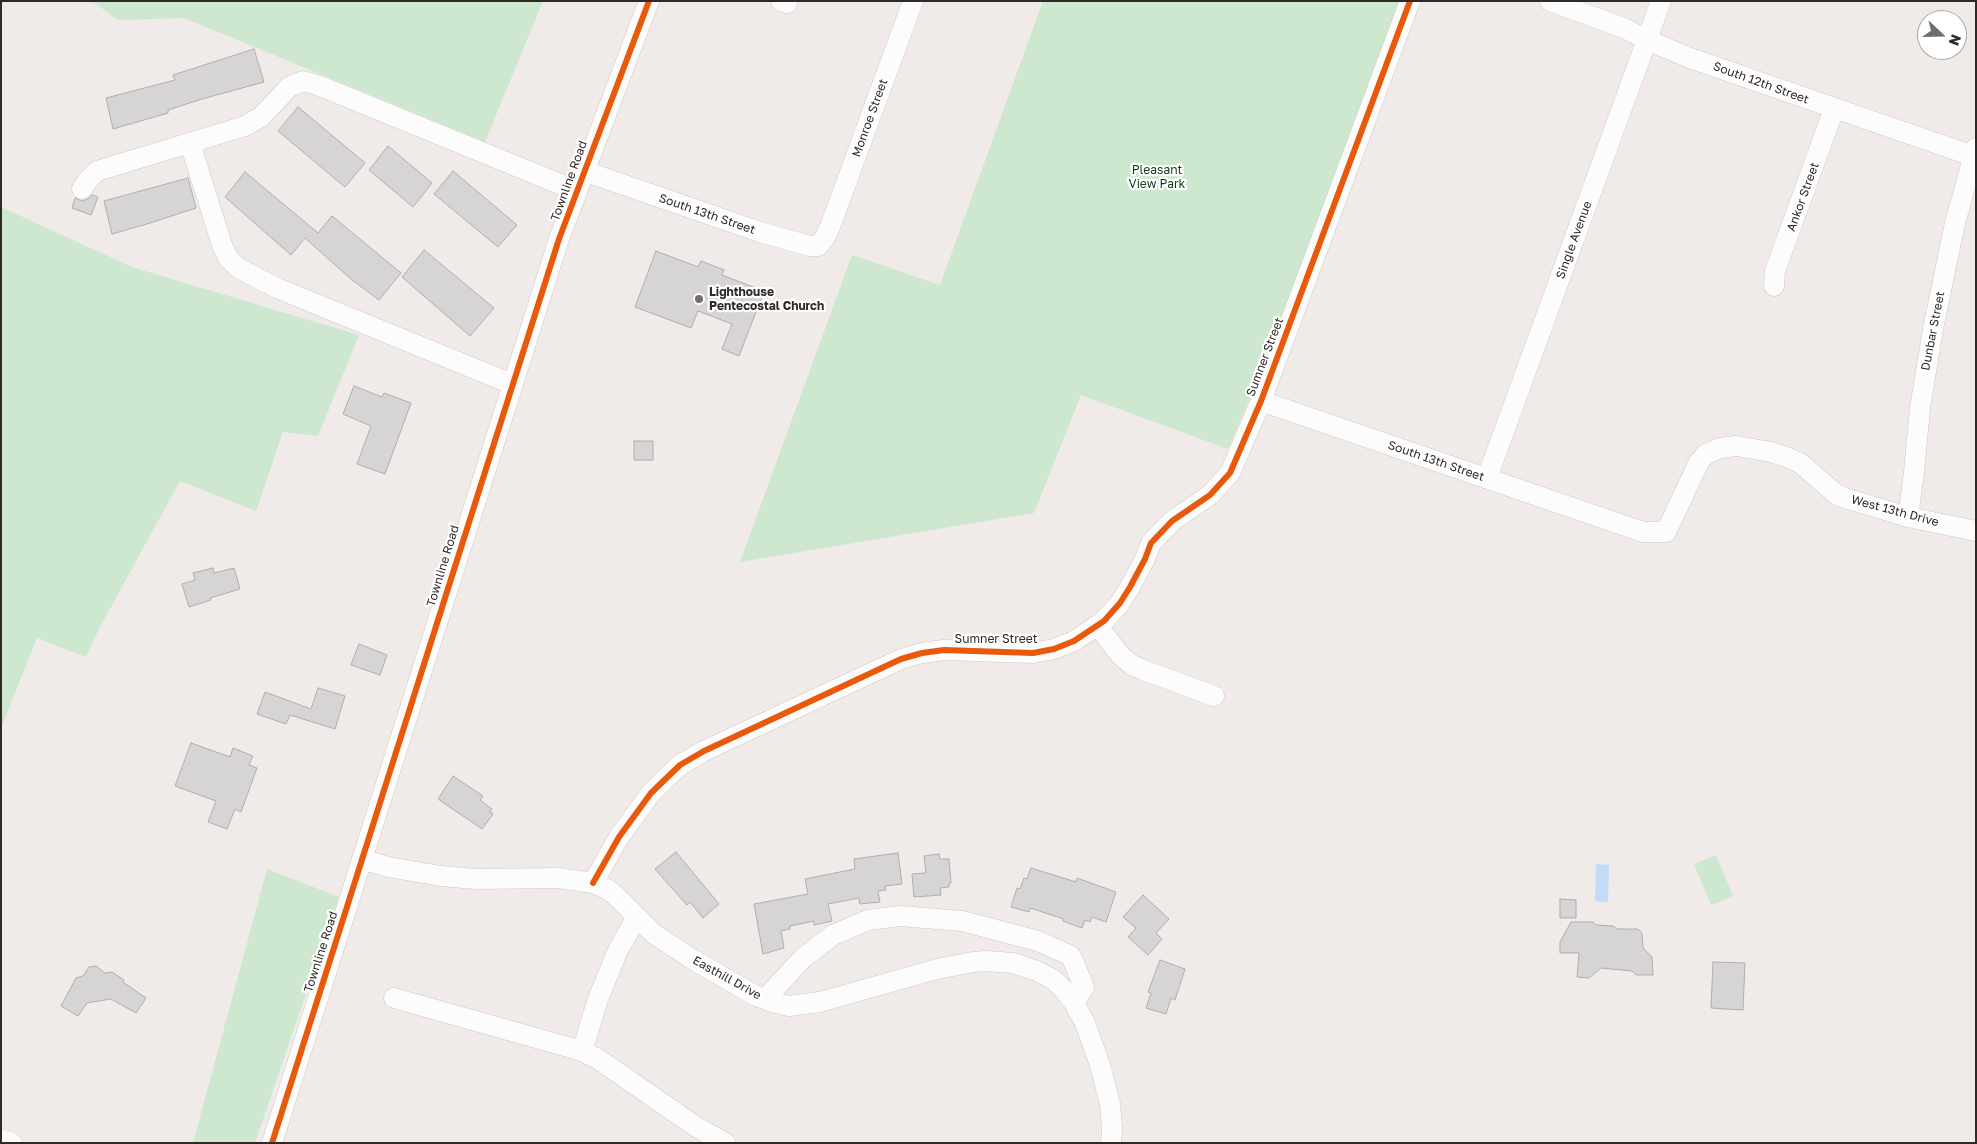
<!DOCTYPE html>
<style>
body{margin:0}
#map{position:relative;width:1977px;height:1144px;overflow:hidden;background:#f0eae8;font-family:"Golos Text",sans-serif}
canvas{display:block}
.frame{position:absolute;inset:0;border:2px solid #2e2a28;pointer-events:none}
.north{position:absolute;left:1917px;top:10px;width:50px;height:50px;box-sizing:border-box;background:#fff;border:1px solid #abaaa9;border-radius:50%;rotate:111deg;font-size:14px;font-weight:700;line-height:20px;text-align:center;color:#2e2a28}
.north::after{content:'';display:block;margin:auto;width:18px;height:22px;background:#726d6b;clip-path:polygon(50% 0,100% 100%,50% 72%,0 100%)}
</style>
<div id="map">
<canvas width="1977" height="1144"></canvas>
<div class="frame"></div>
<div class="north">N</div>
</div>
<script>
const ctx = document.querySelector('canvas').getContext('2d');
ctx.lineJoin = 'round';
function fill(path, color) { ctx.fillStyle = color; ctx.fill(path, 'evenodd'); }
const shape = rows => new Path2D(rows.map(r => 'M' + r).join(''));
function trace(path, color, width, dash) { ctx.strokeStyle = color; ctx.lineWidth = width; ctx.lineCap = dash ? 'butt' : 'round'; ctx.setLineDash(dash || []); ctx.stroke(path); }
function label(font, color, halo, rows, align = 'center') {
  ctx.font = font + ' "Golos Text",sans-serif'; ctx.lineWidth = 4.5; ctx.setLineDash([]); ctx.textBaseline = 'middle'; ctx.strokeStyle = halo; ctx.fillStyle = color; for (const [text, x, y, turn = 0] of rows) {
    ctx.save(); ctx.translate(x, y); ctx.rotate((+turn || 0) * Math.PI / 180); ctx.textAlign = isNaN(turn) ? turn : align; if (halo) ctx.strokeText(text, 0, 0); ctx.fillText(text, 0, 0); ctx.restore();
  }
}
fill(shape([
 [92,1,543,1,485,142,184,18,118,20],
 [1043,1,1400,1,1271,349,1228,449,1081,395,1034,513,740,562,852,255,940,285],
 [1,207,132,267,359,335,318,436,283,432,256,511,180,481,100,627,86,657,37,638,1,728],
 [1716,855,1733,896,1711,905,1694,864],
 [267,869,339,897,255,1143,193,1143]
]), '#cde8ce');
fill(shape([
 [1596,864,1609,865,1608,902,1595,901]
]), '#c2dbf7');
const building = shape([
 [254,49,264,82,202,99,168,110,168,113,113,129,106,98,175,80,173,75,254,49],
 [298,107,365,163,345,187,278,131,298,107],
 [388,146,432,183,413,207,369,170,388,146],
 [453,171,517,225,498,247,434,194,453,171],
 [245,172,318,233,332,216,401,273,379,300,351,279,305,238,291,255,225,197,245,172],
 [188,178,196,208,147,224,112,234,104,201,188,178],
 [92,195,98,197,91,215,72,208,75,198,82,201,88,199,92,195],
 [424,250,494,308,470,336,402,277,424,250],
 [656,251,698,267,701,261,724,270,722,275,764,291,739,356,722,349,732,324,698,311,691,328,635,307,656,251],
 [354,386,382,397,384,393,411,403,385,474,357,464,371,426,343,414,354,386],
 [634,441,653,441,653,460,634,460,634,441],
 [213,568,214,573,234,568,240,589,210,598,211,600,189,607,182,584,195,580,193,573,213,568],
 [359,644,387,655,380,675,351,665,359,644],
 [318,688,345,696,335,729,290,715,286,724,257,714,265,692,311,709,318,688],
 [191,743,230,757,233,748,253,756,249,765,257,768,241,812,235,809,227,829,208,822,216,801,175,786,191,743],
 [453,776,483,796,480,800,492,809,490,812,493,814,482,829,438,799,453,776],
 [676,852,719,904,703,918,690,902,687,905,655,869,676,852],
 [898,853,902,884,885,886,886,890,878,891,880,902,860,904,859,898,828,904,832,921,814,925,814,921,790,926,790,929,781,931,784,948,763,954,754,904,808,894,805,879,855,869,854,859,898,853],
 [939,854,940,859,949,859,951,883,949,883,949,887,940,888,941,895,914,897,912,874,926,873,924,856,939,854],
 [1031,868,1076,882,1077,878,1116,892,1106,922,1092,917,1090,922,1085,920,1082,928,1063,921,1064,919,1030,908,1029,912,1011,907,1017,888,1020,889,1024,878,1027,879,1031,868],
 [1143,895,1169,919,1156,933,1162,939,1148,955,1128,937,1136,928,1123,917,1143,895],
 [1560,899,1576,900,1576,918,1560,918,1560,899],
 [1571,922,1593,922,1596,925,1613,926,1617,929,1638,929,1642,933,1643,948,1652,957,1653,975,1636,975,1632,971,1601,968,1589,978,1577,977,1579,953,1560,953,1560,942,1571,922],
 [1160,960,1185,969,1175,1000,1171,998,1166,1014,1146,1008,1151,993,1148,992,1160,960],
 [1713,962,1745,963,1743,1010,1711,1008,1713,962],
 [96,966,105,973,112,972,124,980,123,982,146,998,136,1013,111,999,87,1003,78,1016,61,1006,76,978,83,976,89,967,96,966]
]);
fill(building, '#d7d4d5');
trace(building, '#b0adae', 1);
const minor = shape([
 [781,1,787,3],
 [1550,1,1624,28,1647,40,1690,58,1976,157],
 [190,143,222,245,228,258,238,268,277,288,512,384],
 [584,171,760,232,810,246,818,246,824,239,830,227,913,1],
 [82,189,88,180,97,171,245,126,261,117,289,87,303,81,320,86,577,191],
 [1774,286,1775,271,1834,109],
 [1261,401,1643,532,1666,532,1699,462,1706,454,1720,448,1736,446,1771,452,1789,458,1800,463,1836,494,1845,498,1908,517,1976,531],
 [1487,478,1661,1],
 [1908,517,1914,472,1920,408,1933,329,1955,223,1976,148],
 [1098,626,1121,656,1132,665,1146,671,1214,696],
 [362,859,388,867,441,876,476,879,558,878,593,883,607,889,615,895,654,934,692,959,756,996,772,1002,789,1006,820,1002,937,969,973,962,986,961,1013,963,1037,971,1054,980,1065,991,1074,1003,1085,1023,1100,1065,1110,1104,1112,1128,1111,1143],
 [593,883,619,837,651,793,680,765,704,751,901,659,922,653,944,650,1033,653,1054,649,1074,641,1104,621,1120,603,1130,587,1145,559,1151,543,1172,521,1210,495,1230,473,1261,401,1410,1],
 [394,998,582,1051,598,1059,695,1126,725,1143],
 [765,999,803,958,833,935,868,920,900,916,962,921,1038,941,1071,956,1084,987,1074,1003],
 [582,1051,598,999,618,950,637,917],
 [1,1139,12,1143],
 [272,1143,559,239,649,1]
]);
trace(minor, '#cdc8c7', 21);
trace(minor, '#fdfcfc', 20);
trace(shape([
 [593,883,619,837,651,793,680,765,704,751,901,659,922,653,944,650,1033,653,1054,649,1074,641,1104,621,1120,603,1130,587,1145,559,1151,543,1172,521,1210,495,1230,473,1261,401,1410,1],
 [272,1143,559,239,649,1]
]), '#e8590c', 6);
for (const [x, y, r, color] of [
 [699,299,5,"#726d6b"]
]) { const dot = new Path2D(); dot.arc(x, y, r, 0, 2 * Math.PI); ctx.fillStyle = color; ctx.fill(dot); trace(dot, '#fff', 2); }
label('12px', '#2e2a28', '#fff', [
 ["South 12th Street",1761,83,20],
 ["Monroe Street",870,118,-70],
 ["Townline Road",569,181,-70],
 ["Ankor Street",1803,197,-70],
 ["South 13th Street",707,214,19],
 ["Single Avenue",1574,240,-70],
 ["Dunbar Street",1933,331,-79],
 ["Sumner Street",1265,357,-69],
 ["South 13th Street",1436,461,19],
 ["West 13th Drive",1895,511,15],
 ["Townline Road",443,566,-73],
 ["Sumner Street",996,639],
 ["Townline Road",321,952,-72],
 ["Easthill Drive",727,978,29]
]);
label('12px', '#113a1c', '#fff', [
 ["Pleasant",1157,170],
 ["View Park",1157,184]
]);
label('bold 12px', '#2e2a28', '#fff', [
 ["Lighthouse",709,292],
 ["Pentecostal Church",709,306]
], 'left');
</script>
